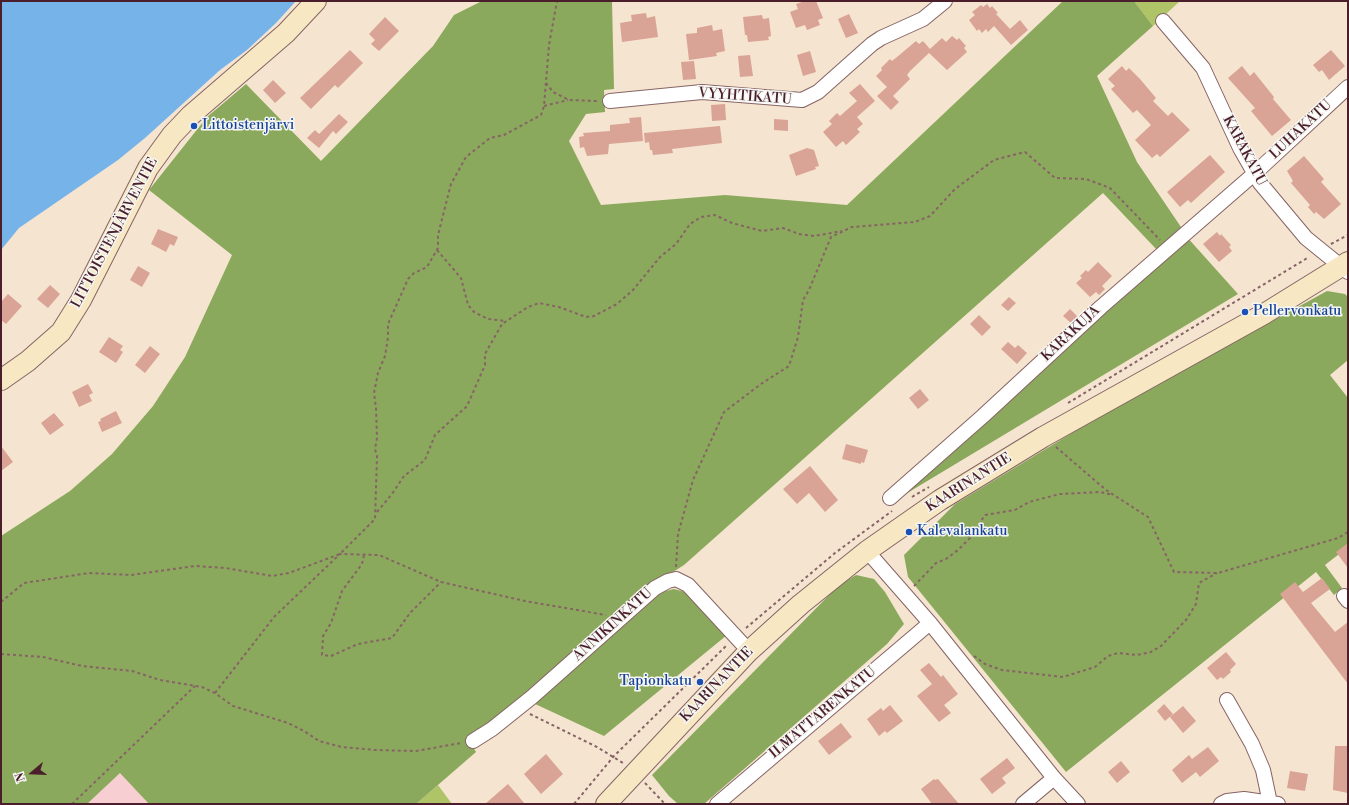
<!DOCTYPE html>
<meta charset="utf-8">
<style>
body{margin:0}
#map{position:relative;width:1349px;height:805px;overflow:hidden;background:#f5e4d0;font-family:"Libre Bodoni",serif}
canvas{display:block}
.frame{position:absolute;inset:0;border:2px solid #4a1f2b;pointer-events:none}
.north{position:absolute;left:12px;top:753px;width:40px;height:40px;-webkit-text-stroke:3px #f6f6f2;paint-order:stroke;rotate:251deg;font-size:11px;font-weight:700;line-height:16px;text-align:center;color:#4a1f2b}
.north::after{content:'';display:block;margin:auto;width:14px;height:18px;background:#4a1f2b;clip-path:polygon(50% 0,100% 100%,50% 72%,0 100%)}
</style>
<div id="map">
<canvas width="1349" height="805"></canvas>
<div class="frame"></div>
<div class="north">N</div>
</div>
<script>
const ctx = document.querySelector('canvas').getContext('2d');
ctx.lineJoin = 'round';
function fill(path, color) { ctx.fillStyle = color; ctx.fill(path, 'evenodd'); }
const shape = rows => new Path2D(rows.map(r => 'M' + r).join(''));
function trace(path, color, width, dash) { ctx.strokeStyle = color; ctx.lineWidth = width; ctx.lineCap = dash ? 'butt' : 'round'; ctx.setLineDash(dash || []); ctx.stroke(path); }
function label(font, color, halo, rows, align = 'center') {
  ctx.font = font + ' "Libre Bodoni",serif'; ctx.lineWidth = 3; ctx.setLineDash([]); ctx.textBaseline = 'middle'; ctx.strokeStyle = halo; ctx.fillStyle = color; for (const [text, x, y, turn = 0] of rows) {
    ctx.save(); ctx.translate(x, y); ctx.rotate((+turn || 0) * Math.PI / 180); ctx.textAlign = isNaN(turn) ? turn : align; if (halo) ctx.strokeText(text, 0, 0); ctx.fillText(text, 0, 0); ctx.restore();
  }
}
fill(shape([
 [120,772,149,804,87,804]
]), '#f7cfd2');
fill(shape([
 [1134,1,1180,1,1153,26],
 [438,785,452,804,416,804]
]), '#afc367');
fill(shape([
 [482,1,612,1,614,89,604,90,605,112,586,114,569,141,601,205,725,195,847,205,1063,1,1134,1,1153,26,1097,76,1137,162,1183,230,1158,251,1103,193,684,565,654,584,524,696,469,740,476,752,416,804,149,804,120,773,87,804,1,804,1,536,70,491,112,454,153,406,185,357,232,255,149,190,207,117,246,84,321,161,433,46,454,15],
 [1186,236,1238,294,904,495,906,488],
 [1327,291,1345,294,1348,297,1348,360,1330,375,1348,398,1348,547,1325,565,1342,588,1334,595,1316,572,1066,772,908,577,904,555,955,504,1100,416],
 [856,575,874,579,885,592,904,624,887,644,704,804,678,804,669,796,652,775,838,586],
 [674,589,685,592,727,635,604,736,533,703,662,592]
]), '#8ba95c');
fill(shape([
 [1,1,296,1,276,23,247,50,220,70,145,138,118,160,19,228,1,250]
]), '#76b3e9');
fill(shape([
 [805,1,816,1,823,18,818,20,820,25,807,30,805,25,796,28,790,12,798,9,796,4],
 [987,4,990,8,992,6,998,13,996,14,1010,29,1020,20,1028,30,1011,45,994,26,988,32,986,29,982,33,979,29,977,31,969,20,975,15,972,12,981,5,983,7],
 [646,13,647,18,655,16,658,37,622,42,620,23,632,21,631,15],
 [849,14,858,33,846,38,838,19],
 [762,15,763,19,769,18,771,36,768,37,769,40,748,42,747,35,745,35,743,17],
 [385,17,399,31,379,51,371,44,375,40,369,34],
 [712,25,713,31,722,29,725,51,716,53,717,56,689,60,686,34,697,33,697,28],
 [952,36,957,40,959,38,966,46,964,48,967,52,947,70,929,53,910,71,907,75,910,79,893,96,899,102,891,110,877,96,887,87,876,76,882,70,881,68,890,59,892,61,897,57,916,41,919,44,923,41,930,49,942,38,946,42],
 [350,50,363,63,338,88,335,85,311,109,300,98],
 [1331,50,1345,66,1329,80,1322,70,1319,72,1313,65],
 [810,51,816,72,803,76,797,55],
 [750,55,753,76,740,77,738,56],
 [694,61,696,79,683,80,681,62],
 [1122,66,1126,71,1129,68,1140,79,1156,98,1153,101,1168,116,1172,112,1190,130,1160,157,1157,154,1152,158,1135,140,1151,125,1137,110,1133,113,1111,89,1115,86,1108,79],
 [1242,66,1250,76,1254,72,1274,97,1273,99,1291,120,1272,136,1251,111,1255,108,1228,78],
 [273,80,286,93,275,103,263,90],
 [860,84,875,101,857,117,863,124,857,129,860,132,846,145,843,141,836,147,823,132,832,124,829,121,837,113,840,116,857,101,849,93],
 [725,104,726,120,712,121,711,105],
 [339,114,348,122,336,134,333,131,319,148,307,138,315,130,319,134],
 [641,117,643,141,609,144,608,154,587,156,584,147,580,148,579,137,584,136,583,133,610,131,610,125,630,123,629,118],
 [774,119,788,120,788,131,774,130],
 [720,126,722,143,672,149,673,153,653,155,652,150,650,150,649,142,645,143,644,133],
 [807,148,814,150,819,166,815,167,816,169,796,176,789,155],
 [1210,155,1225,172,1191,203,1188,200,1180,207,1167,192],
 [1304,156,1324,179,1321,182,1341,204,1324,219,1316,212,1314,214,1308,207,1310,205,1291,183,1293,181,1287,171],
 [158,229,178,237,174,246,170,244,166,252,151,244],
 [1217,232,1220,236,1221,234,1231,245,1229,247,1232,251,1219,262,1203,244],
 [1098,262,1112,276,1102,286,1105,289,1099,295,1096,292,1090,297,1076,283,1082,278,1080,276,1086,270,1088,272],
 [138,266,150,273,142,287,130,280],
 [50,285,60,294,48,308,37,299],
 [8,294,22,306,6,324,1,320,1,302],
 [1009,297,1016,303,1008,311,1001,305],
 [1070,309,1078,317,1071,323,1063,316],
 [979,315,991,327,982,336,970,324],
 [109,337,123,346,120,350,123,352,116,363,99,352],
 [1008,342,1015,348,1018,345,1027,353,1017,364,1001,349],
 [150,346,160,354,145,373,135,365],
 [88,384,93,393,89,395,92,401,79,407,72,392],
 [920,389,929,400,918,409,909,398],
 [116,411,122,423,102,432,98,422,101,421,100,419],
 [54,413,64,425,50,435,41,423],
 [846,444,868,450,864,463,861,462,861,464,842,459],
 [1,446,13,462,1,471],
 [810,466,838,500,825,512,809,493,797,504,783,489],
 [1348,543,1348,568,1336,552],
 [1322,578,1330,589,1311,603,1335,632,1348,622,1348,684,1280,594,1295,582,1303,592],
 [1226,652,1236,664,1230,670,1231,672,1223,679,1221,677,1217,680,1207,668],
 [929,663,941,677,943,675,958,694,944,705,951,713,939,722,917,696,932,684,920,670],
 [1164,704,1173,714,1165,721,1157,711],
 [890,705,903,721,887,733,885,731,879,736,867,719,881,708,883,711],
 [1183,706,1196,721,1183,733,1170,717],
 [841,723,852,737,829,755,818,741],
 [1335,746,1348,746,1348,793,1333,790],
 [1208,747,1219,761,1200,777,1196,772,1182,783,1172,770,1189,755,1192,759],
 [546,754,563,774,541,794,524,774],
 [1007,758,1015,768,1002,778,1006,783,992,794,980,779],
 [1121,761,1130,772,1117,783,1108,772],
 [1290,771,1308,774,1305,791,1287,788],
 [934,779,935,780,938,779,959,804,932,804,921,789],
 [508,784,525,804,485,804]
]), '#d9a395');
const street = shape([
 [1163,21,1203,68,1240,148,1260,183,1306,238,1348,272],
 [610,101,702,92,802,100,818,92,872,44,881,38,923,19,945,1],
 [890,498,983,416,1101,307,1254,174,1348,87],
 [867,551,930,623,1054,778,1078,804],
 [1344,596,1348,601],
 [1227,700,1252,744,1263,770,1270,803],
 [473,741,492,729,532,697,655,588,668,581,676,579,688,585,749,651],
 [717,804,930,623],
 [1023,804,1054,778],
 [1221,804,1227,801,1244,799,1278,804]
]);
const secondary = shape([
 [1,380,28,361,61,332,81,300,148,168,172,135,191,115,286,33,316,1],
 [606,804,749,651,801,604,867,551,940,500,1043,437,1264,314,1348,262]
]);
trace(street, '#866465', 16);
trace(secondary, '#866465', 22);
trace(shape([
 [546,83,553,92,569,100,597,101],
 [544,106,568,100],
 [1331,244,1348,235],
 [437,250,461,278,468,305,474,312,488,319,506,321],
 [1068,403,1309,257],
 [1056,447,1106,490,1148,517,1174,572,1218,573,1338,538,1348,532],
 [912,497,929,487],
 [377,512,392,494,404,476,425,460,435,435,467,406,485,365,485,354,502,324,528,307,539,303,559,307,586,317,594,316,617,304,633,290,660,257,676,244,690,224,701,217,715,215,732,223,762,231,783,228,799,234,814,236,842,231],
 [364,555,362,564,342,591,331,623,323,636,322,655,331,656,358,644,392,638,410,613,441,582],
 [676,567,678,534,693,480,724,412,761,384,789,366,798,337,803,300,809,290,831,237,852,227,915,222,930,216,955,189,994,160,1025,152,1055,178,1086,179,1110,188,1160,240],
 [914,586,936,563,946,559,958,550,970,538,985,515,1015,510,1029,502,1060,494,1100,492,1113,495],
 [1,602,24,583,89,573,131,575,195,566,226,568,272,576,289,573,340,554,375,519,377,456,375,449,377,438,376,408,374,393,378,373,385,356,388,337,388,324,408,279,414,273,427,267,438,248,438,235,451,184,466,157,490,138,504,135,541,115,544,106,549,45,557,1],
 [746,628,835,553,892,511],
 [1,654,43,657,82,666,132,671,160,680,202,687,215,693,233,706,288,723,304,731,319,741,342,747,375,750,416,751,461,743],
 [974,656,985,664,1002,670,1063,677,1095,667,1108,656,1118,653,1137,655,1151,652,1161,646,1186,620,1196,604,1199,583,1217,573],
 [215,693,274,617,340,554,379,555,441,582,525,601,606,615],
 [530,714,597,747,623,763],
 [645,783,665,804],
 [72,804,195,686],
 [574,804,614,756,726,646]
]), '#866465', 2, [3, 3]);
trace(street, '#fff', 14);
trace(secondary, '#f7e8c3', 20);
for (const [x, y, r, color] of [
 [194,126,4,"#1a4fb4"],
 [1245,312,4,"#1a4fb4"],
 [909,532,4,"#1a4fb4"],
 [700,682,4,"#1a4fb4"]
]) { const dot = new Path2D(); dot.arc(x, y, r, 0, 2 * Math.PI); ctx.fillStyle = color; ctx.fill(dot); trace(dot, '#f6f6f2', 1.5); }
label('14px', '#4a1f2b', '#f6f6f2', [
 ["VYYHTIKATU",745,97,4],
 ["LUHAKATU",1301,130,-43],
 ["KARAKATU",1244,151,62],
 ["LITTOISTENJÄRVENTIE",115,233,-62],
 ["KARAKUJA",1071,334,-43],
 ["KAARINANTIE",969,483,-32],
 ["ANNIKINKATU",613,625,-42],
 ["KAARINANTIE",717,685,-46],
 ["ILMATTARENKATU",823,713,-40]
]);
label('14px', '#164399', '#f6f6f2', [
 ["Littoistenjärvi",202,126],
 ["Pellervonkatu",1253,312],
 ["Kalevalankatu",917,532],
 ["Tapionkatu",692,682,"right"]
], 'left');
</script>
